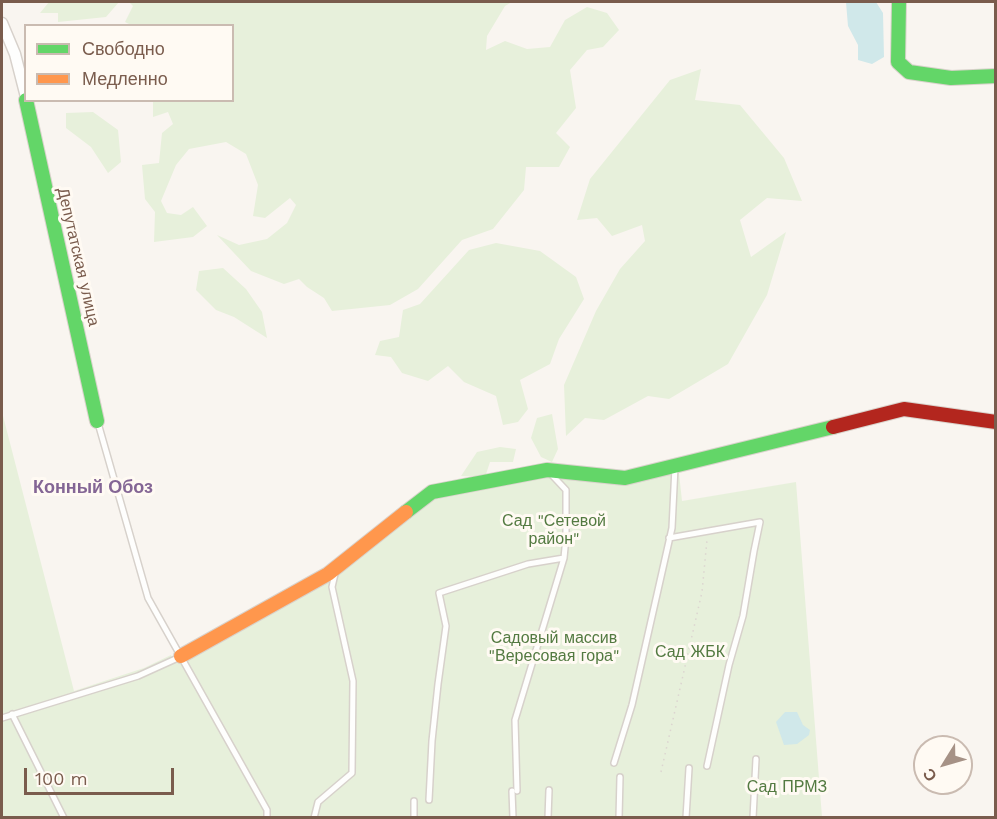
<!DOCTYPE html>
<meta charset="utf-8">
<style>
body{margin:0}
#map{position:relative;width:997px;height:819px;overflow:hidden;background:#f9f5f0;font-family:"Work Sans",sans-serif}
canvas{display:block}
.frame{position:absolute;inset:0;border:3px solid #7a5c4d;pointer-events:none}
.legend{position:absolute;left:24px;top:24px;width:210px;height:78px;box-sizing:border-box;background:#fffaf3;border:2px solid #cabbb1;margin:0;padding:8px 10px;list-style:none;font-size:18px;color:#7a5c4d}
.legend li{display:flex;align-items:center;gap:12px;height:30px}
.legend b{width:30px;border:2px solid #cabbb1}
.north{position:absolute;left:913px;top:735px;width:60px;height:60px;box-sizing:border-box;background:#fffaf3;border:2px solid #cabbb1;border-radius:50%;rotate:233deg;font-size:16px;font-weight:700;line-height:24px;text-align:center;color:#7a5c4d}
.north::after{content:'';display:block;margin:auto;width:21px;height:27px;background:#a69286;clip-path:polygon(50% 0,100% 100%,50% 72%,0 100%)}
.scale{position:absolute;left:24px;top:768px;width:150px;height:27px;box-sizing:border-box;border:3px solid #7a5c4d;border-top:0;padding-left:8px;font-size:18px;line-height:21px;white-space:nowrap;color:#7a5c4d;-webkit-text-stroke:4px #fffaf3;paint-order:stroke}
</style>
<div id="map">
<canvas width="997" height="819"></canvas>
<div class="frame"></div>
<ul class="legend">
<li><b style="height:8px;background:#63d668"></b>Свободно</li>
<li><b style="height:8px;background:#ff974d"></b>Медленно</li>
</ul>
<div class="north">С</div>
<div class="scale">100 m</div>
</div>
<script>
const ctx = document.querySelector('canvas').getContext('2d');
ctx.lineJoin = 'round';
function fill(path, color) { ctx.fillStyle = color; ctx.fill(path, 'evenodd'); }
const shape = rows => new Path2D(rows.map(r => 'M' + r).join(''));
function trace(path, color, width, dash) { ctx.strokeStyle = color; ctx.lineWidth = width; ctx.lineCap = dash ? 'butt' : 'round'; ctx.setLineDash(dash || []); ctx.stroke(path); }
function label(font, color, halo, rows, align = 'center') {
  ctx.font = font + ' "Work Sans",sans-serif'; ctx.lineWidth = 6; ctx.setLineDash([]); ctx.textBaseline = 'middle'; ctx.strokeStyle = halo; ctx.fillStyle = color; for (const [text, x, y, turn = 0] of rows) {
    ctx.save(); ctx.translate(x, y); ctx.rotate((+turn || 0) * Math.PI / 180); ctx.textAlign = isNaN(turn) ? turn : align; if (halo) ctx.strokeText(text, 0, 0); ctx.fillText(text, 0, 0); ctx.restore();
  }
}
fill(shape([
 [49,2,119,2,106,17,58,22,58,13,40,13],
 [129,2,512,2,505,6,487,36,486,50,505,41,527,49,550,47,565,20,587,7,607,13,619,30,603,47,587,50,570,70,576,108,556,133,570,147,559,167,526,167,524,190,493,229,462,240,418,289,390,305,332,311,324,298,307,287,299,279,284,284,251,271,217,235,239,245,267,239,287,223,296,205,290,198,265,218,253,216,258,185,246,154,226,142,189,149,176,165,161,201,167,213,181,215,193,207,207,226,193,237,154,242,155,212,145,199,142,165,159,163,162,133,173,124,168,112,153,117,153,101,232,100,232,26,203,24,200,26,131,25,125,22,133,6],
 [701,69,695,100,740,105,784,158,802,201,767,198,740,220,751,257,786,232,767,295,728,364,669,399,648,396,604,420,585,418,566,436,564,385,596,311,620,269,645,241,642,225,612,236,597,218,577,220,590,179,670,80],
 [93,112,118,130,121,162,108,173,91,147,66,128,66,113],
 [496,243,540,251,576,277,584,299,559,339,550,364,520,380,528,409,518,422,503,425,496,396,464,382,448,366,428,381,402,373,391,357,375,355,380,341,399,337,403,310,420,304,469,250],
 [223,268,246,289,262,312,267,338,234,317,216,310,196,290,199,271],
 [2,412,74,691,144,668,171,655,172,658,213,645,437,496,546,475,622,484,679,473,682,501,796,482,822,817,2,817],
 [552,414,558,449,552,462,541,457,531,438,537,418],
 [500,447,516,449,513,462,490,462,485,477,461,476,477,452]
]), '#e7f0db');
fill(shape([
 [846,2,876,2,883,13,884,57,872,64,858,60,858,45,848,26],
 [785,712,797,712,803,725,810,730,809,735,797,744,784,745,776,722]
]), '#d0e8ea');
const lane = shape([
 [98,423,148,598,267,810,267,818],
 [669,538,760,522,754,551,743,616,729,665,707,766],
 [12,714,64,818],
 [2,718,138,676,180,657],
 [614,763,632,705,672,528,675,467],
 [512,791,513,818],
 [517,791,515,720,564,558,566,537,566,490,550,473],
 [429,800,432,741,438,684,446,626,439,593,528,564,564,558],
 [314,818,318,802,352,773,353,681,332,587,335,574],
 [414,818,414,801],
 [548,818,549,790],
 [619,818,620,777],
 [686,818,689,768],
 [753,818,756,759]
]);
const street = shape([
 [2,23,15,54,26,97]
]);
const fast = shape([
 [899,2,898,62,909,72,951,78,996,76],
 [26,100,97,421],
 [406,512,432,492,547,470,625,478,833,427]
]);
const slow = shape([
 [181,656,328,574,406,512]
]);
const jam = shape([
 [833,427,904,409,996,422]
]);
trace(lane, '#d7d1cb', 8);
trace(street, '#d7d1cb', 13);
trace(fast, '#d9d2cb', 16);
trace(slow, '#d9d2cb', 16);
trace(jam, '#d9d2cb', 16);
trace(shape([
 [661,772,702,592,707,540]
]), '#dcd5d0', 1.5, [1.5, 4.5]);
trace(lane, '#fefefd', 5);
trace(street, '#fefefd', 10);
trace(fast, '#63d668', 14);
trace(slow, '#ff974d', 14);
trace(jam, '#b3261e', 14);
label('16px', '#7a5c4d', '#fffaf3', [
 ["Депутатская улица",78,257,77]
]);
label('16px', '#537a41', '#fffaf3', [
 ["Сад \"Сетевой",554,521],
 ["район\"",554,539],
 ["Садовый массив",554,638],
 ["\"Вересовая гора\"",554,656],
 ["Сад ЖБК",690,652],
 ["Сад ПРМЗ",787,787]
]);
label('bold 18px', '#846695', '#fffaf3', [
 ["Конный Обоз",93,488]
]);
</script>
